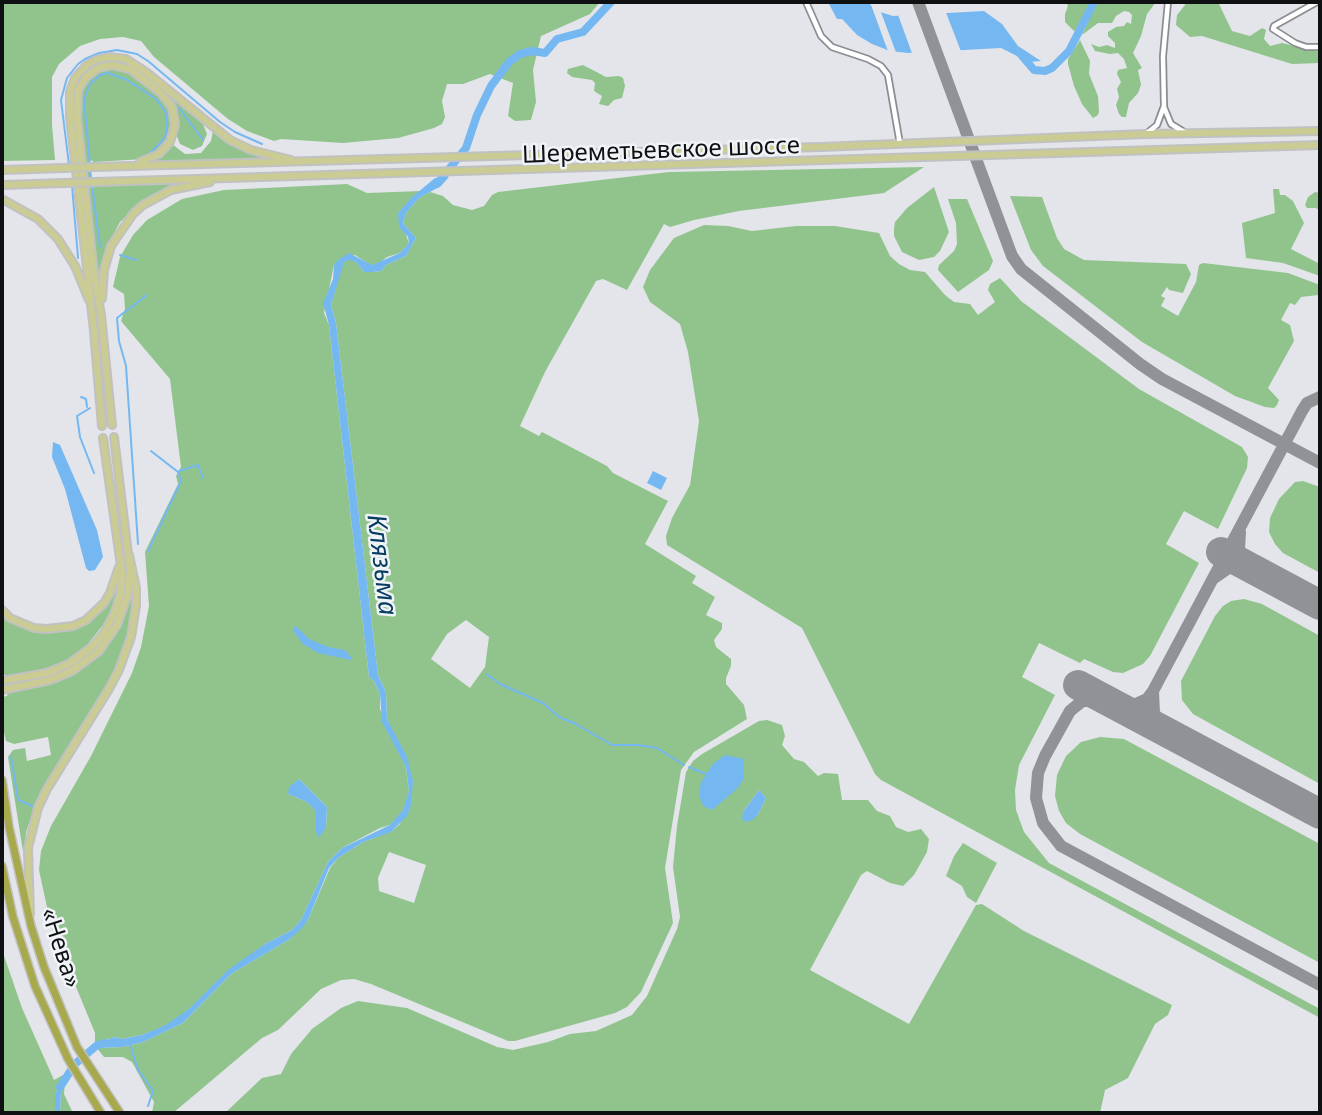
<!DOCTYPE html>
<meta charset="utf-8">
<style>
body{margin:0}
#map{position:relative;width:1322px;height:1115px;overflow:hidden;background:#e3e5ea;font-family:"Noto Sans",sans-serif}
canvas{display:block}
.frame{position:absolute;inset:0;border:4px solid #0f1011;pointer-events:none}
</style>
<div id="map">
<canvas width="1322" height="1115"></canvas>
<div class="frame"></div>
</div>
<script>
const ctx = document.querySelector('canvas').getContext('2d');
ctx.lineJoin = 'round';
function fill(path, color) { ctx.fillStyle = color; ctx.fill(path, 'evenodd'); }
const shape = rows => new Path2D(rows.map(r => 'M' + r).join(''));
function trace(path, color, width, dash) { ctx.strokeStyle = color; ctx.lineWidth = width; ctx.lineCap = dash ? 'butt' : 'round'; ctx.setLineDash(dash || []); ctx.stroke(path); }
function label(font, color, halo, rows, align = 'center') {
  ctx.font = font + ' "Noto Sans",sans-serif'; ctx.lineWidth = 5; ctx.setLineDash([]); ctx.textBaseline = 'middle'; ctx.strokeStyle = halo; ctx.fillStyle = color; for (const [text, x, y, turn = 0] of rows) {
    ctx.save(); ctx.translate(x, y); ctx.rotate((+turn || 0) * Math.PI / 180); ctx.textAlign = isNaN(turn) ? turn : align; if (halo) ctx.strokeText(text, 0, 0); ctx.fillText(text, 0, 0); ctx.restore();
  }
}
fill(shape([
 [2,2,600,2,590,14,541,36,533,70,536,102,531,120,515,121,508,116,513,83,490,74,463,84,447,84,442,101,445,117,442,124,434,128,398,138,343,143,281,139,274,141,247,131,228,119,154,57,141,41,123,37,100,39,80,46,59,64,52,77,52,125,55,160,2,161],
 [1066,2,1090,2,1076,30,1074,31,1065,22,1065,14,1068,6],
 [1097,2,1156,2,1147,14,1141,36,1133,53,1142,68,1138,70,1141,85,1138,93,1129,103,1126,117,1122,117,1119,114,1116,105,1119,97,1117,89,1121,82,1117,74,1118,70,1127,68,1124,59,1118,53,1110,54,1095,51,1091,44,1099,47,1107,45,1115,48,1115,43,1108,36,1108,32,1116,27,1124,26,1127,22,1131,24,1132,15,1129,12,1124,11,1116,16,1112,23,1098,23,1082,35],
 [1185,2,1218,2,1232,31,1250,36,1262,28,1266,30,1264,39,1270,46,1282,43,1320,52,1320,63,1292,64,1202,36,1190,37,1176,25,1177,15,1185,5],
 [1080,40,1090,61,1089,74,1098,96,1099,111,1098,115,1093,118,1082,104,1074,86,1068,64,1068,59],
 [583,65,606,77,619,76,623,78,625,86,622,98,614,100,608,106,599,104,602,96,594,91,595,83,592,80,572,77,567,73,568,69],
 [107,69,120,69,139,79,159,95,170,109,173,121,169,138,162,148,144,159,94,162,89,159,91,189,96,186,179,183,153,194,141,202,120,222,108,244,98,279,80,118,81,91,84,84,94,74],
 [163,91,203,124,207,134,202,146,193,150,180,144,176,134,178,119,176,109],
 [213,131,239,149,269,159,151,163,165,154,172,144,185,154,201,153,211,141],
 [924,167,884,193,739,211,694,220,670,227,664,224,627,290,603,279,596,281,545,372,520,426,539,436,542,432,607,466,613,473,668,501,645,544,696,576,692,583,715,597,706,615,722,623,722,629,714,640,716,647,731,659,731,666,726,678,726,684,744,705,747,719,694,752,681,770,665,868,673,923,641,992,627,1007,615,1013,515,1041,508,1041,371,984,354,979,341,980,321,989,278,1030,262,1038,173,1113,152,1113,154,1102,132,1062,123,1057,104,1057,97,1048,122,1047,143,1042,183,1023,231,974,290,939,308,920,330,868,338,858,363,842,392,831,400,824,413,781,387,719,386,692,378,675,336,323,331,305,343,262,350,259,356,262,364,272,373,272,381,271,386,265,406,256,416,238,403,223,406,213,419,198,430,192,443,196,453,205,472,210,484,206,492,195,498,192,669,172],
 [466,620,489,637,485,667,470,688,431,659,447,634],
 [389,852,426,865,414,903,379,891,378,878],
 [347,184,367,193,421,191,398,213,409,243,400,253,387,257,377,265,372,266,355,255,334,265,324,313,329,325,369,677,374,681,380,694,380,709,406,767,409,791,406,804,400,816,390,825,380,828,342,848,328,862,301,920,292,930,265,944,182,1015,166,1026,142,1035,122,1039,115,1037,95,1044,95,1033,51,926,39,870,41,851,51,826,91,756,132,673,141,647,149,606,145,552,178,484,176,476,181,467,170,379,121,321,125,309,124,294,113,287,120,257,133,235,147,220,182,199,224,190],
 [299,779,327,807,326,827,316,832,317,811,307,802,288,794],
 [934,187,949,232,940,251,934,257,919,260,902,252,894,236,894,229,895,222,907,208],
 [1273,189,1279,189,1280,195,1285,195,1293,201,1304,223,1291,249,1320,264,1320,276,1283,263,1246,258,1242,223,1275,213],
 [1315,192,1320,193,1320,211,1316,208,1307,208,1305,205,1308,197],
 [1010,196,1042,197,1057,238,1064,249,1084,260,1186,264,1191,274,1183,293,1169,290,1167,287,1161,296,1165,298,1161,306,1178,316,1196,282,1199,265,1203,263,1288,273,1320,285,1318,295,1301,297,1295,305,1290,303,1281,320,1290,325,1294,341,1268,388,1279,400,1277,405,1274,408,1265,407,1235,396,1142,342,1043,266,1031,250],
 [948,199,967,199,993,261,989,270,958,292,938,270,939,265,954,251,957,244,956,223],
 [704,225,728,226,752,231,796,226,835,226,879,233,890,256,899,264,910,270,925,272,945,295,954,302,970,304,978,315,995,302,988,290,990,284,1000,278,1021,301,1139,389,1242,447,1248,457,1247,468,1218,529,1184,511,1166,544,1199,563,1150,656,1143,664,1123,673,1113,672,1084,659,1080,663,1039,643,1022,677,1055,695,1019,765,1015,790,1016,810,1024,832,1049,863,1320,1009,1320,1018,881,780,875,774,802,628,667,545,666,536,672,518,690,485,699,421,688,352,680,324,650,302,643,287,650,270,674,238],
 [1303,481,1320,487,1320,573,1283,553,1275,544,1269,532,1270,518,1279,499,1295,482],
 [119,578,115,601,108,619,83,650,62,664,47,669,6,676,2,672,2,614,16,624,33,631,65,631,87,622,96,614,112,595],
 [132,582,133,609,128,636,116,669,37,800,26,832,24,858,8,757,13,750,25,748,27,761,51,755,48,737,14,744,6,741,2,724,2,697,7,696,9,691,62,678,93,660,112,639,120,627,128,606],
 [1244,599,1262,604,1320,636,1320,784,1193,714,1182,700,1181,681,1215,616,1223,606,1231,601],
 [767,720,782,725,785,736,782,745,794,759,804,762,818,776,824,773,838,774,842,800,868,800,877,811,890,816,896,827,908,832,921,829,929,839,927,852,914,875,903,886,890,883,867,871,861,875,810,970,909,1024,976,905,982,904,1024,931,1172,1005,1168,1015,1155,1024,1128,1078,1105,1090,1100,1113,225,1113,262,1078,281,1074,291,1054,312,1029,341,1008,358,1001,407,1008,497,1047,513,1050,548,1042,570,1034,596,1031,632,1015,647,996,677,929,680,917,673,867,677,826,686,772,693,761,702,754,759,721],
 [759,790,766,798,758,814,743,812],
 [1100,737,1124,739,1320,844,1320,963,1080,834,1066,823,1059,811,1055,796,1057,775,1066,756,1081,742],
 [963,843,997,863,976,903,967,897,962,886,946,876,954,856],
 [2,950,22,1008,54,1080,63,1075,55,1095,55,1113,2,1113],
 [65,1080,64,1094,73,1113,60,1113,61,1091]
]), '#91c48d');
fill(shape([
 [828,2,867,2,880,12,893,16,984,11,1002,24,1018,46,1041,61,1029,62,1025,65,1017,56,1001,48,908,53,890,51,872,44,857,35,842,19,837,19],
 [449,177,441,186,419,198,406,213,403,223,416,238,406,256,386,265,381,271,373,272,364,272,356,262,350,260,344,262,331,305,336,323,378,675,386,692,387,719,407,757,413,781,411,805,407,816,391,832,363,842,338,858,329,868,308,920,302,928,290,939,231,974,183,1023,143,1042,122,1047,97,1048,95,1044,115,1037,122,1039,142,1035,166,1025,190,1008,228,970,265,944,292,930,301,920,328,862,342,848,390,825,403,810,409,791,406,767,382,722,380,694,374,681,369,677,329,325,323,303,333,279,334,265,338,260,349,253,372,265,400,253,409,243,408,237,399,227,398,213,411,198,435,178],
 [53,442,60,445,97,530,103,557,95,570,89,571,86,568,65,489,52,457],
 [653,471,667,478,661,490,647,483],
 [295,625,309,639,328,647,345,650,352,658,351,660,318,653,303,644,293,631],
 [725,755,744,759,744,778,738,788,712,810,703,806,699,795,701,782,713,764],
 [299,779,327,807,326,827,319,838,316,832,316,811,307,802,288,794,289,787],
 [759,790,766,798,758,814,754,819,746,822,742,819,743,812],
 [63,1075,65,1080,61,1091,60,1113,55,1113,55,1095]
]), '#75b8f1');
fill(shape([
 [870,2,879,7,897,55,889,54],
 [945,10,962,54,913,56,897,12]
]), '#e3e5ea');
trace(shape([
 [179,108,203,140],
 [90,164,84,99,90,84,100,75,108,73,127,80,144,91,156,99,166,113,167,132,163,140,148,155],
 [69,165,61,100,67,78,78,64,85,59,99,53,117,50,137,54,148,61,220,122,235,132,262,144],
 [90,169,100,247],
 [72,185,78,258],
 [120,255,136,260],
 [81,397,86,399,87,407],
 [90,408,77,416,80,437,94,473],
 [179,471,198,465,203,478],
 [138,544,126,366,119,341,117,318,147,295],
 [148,551,181,481,178,472,151,451],
 [486,674,500,684,543,703,559,717,576,724,612,745,638,745,657,748,684,765],
 [11,757,18,800,32,806],
 [689,767,706,774],
 [130,1044,138,1070,153,1091,148,1106]
]), '#75b8f1', 2);
trace(shape([
 [1023,57,1034,70,1045,71,1052,68,1069,51,1094,2],
 [437,184,466,148,477,115,491,86,509,62,520,54,532,51,545,53,557,39,583,32,611,2],
 [60,1087,75,1064,96,1046,104,1043]
]), '#75b8f1', 8);
trace(shape([
 [918,2,1012,256,1021,269,1140,364,1162,379,1320,463],
 [1214,578,1227,569,1236,567,1259,572,1244,560,1239,550,1240,532],
 [1153,691,1147,699,1136,704,1126,706,1094,699,1081,702,1070,711,1045,756,1038,773,1036,798,1043,823,1061,846,1320,985],
 [1165,731,1154,713,1153,691,1302,411,1307,403,1320,397]
]), '#909296', 12);
trace(shape([
 [1221,552,1320,605],
 [1078,685,1320,814]
]), '#909296', 30);
const minor = shape([
 [806,2,821,36,832,47,868,59,881,66,888,75,900,144],
 [1317,2,1274,26,1273,29,1295,43,1306,47,1320,47],
 [1164,107,1171,124,1184,132],
 [1147,133,1157,125,1164,106,1163,56,1168,2]
]);
const major = shape([
 [94,167,820,147,1146,134,1320,131],
 [2,170,63,168],
 [96,182,1320,145],
 [2,185,64,183],
 [2,199,38,219,58,239,75,266,89,300],
 [102,299,104,270,111,246,133,214,143,205,171,190,210,182],
 [112,425,101,315,94,275,77,118,78,90,86,77,98,68,112,65,130,69,161,93,172,107,175,125,170,142,159,154,140,162],
 [102,426,94,331,70,117,70,92,75,78,87,65,96,60,109,57,126,59,146,72,230,140,251,150,291,160],
 [2,610,10,618,34,628,46,629,73,626,86,620,104,603,110,593,119,567],
 [2,681,47,673,69,664,93,646,104,633,115,612,121,592,122,573,103,438],
 [2,690,50,680,72,671,99,651,117,625,128,594,130,570,114,437],
 [30,914,28,848,38,808,47,789,109,689,119,670,131,637,136,606,136,588,129,555]
]);
const highway = shape([
 [2,780,9,827,31,926,44,967,77,1047,120,1113],
 [2,866,13,917,35,986,68,1059,101,1113]
]);
trace(minor, '#8b8d92', 8);
trace(major, '#c1c1c1', 10);
trace(highway, '#c1c1c1', 10);
trace(minor, '#fff', 4.5);
trace(major, '#cbcb94', 6);
trace(highway, '#a8a84c', 7);
const majorBridge = shape([
 [63,168,94,167],
 [64,183,96,182]
]);
trace(majorBridge, '#c1c1c1', 10, []);
trace(majorBridge, '#cbcb94', 6);
label('24px', '#0f1011', '#f0f3f7', [
 ["Шереметьевское шоссе",661,151,-2],
 ["«Нева»",60,948,72]
]);
label('italic 26px', '#073d61', '#f0f3f7', [
 ["Клязьма",381,565,83]
]);
</script>
